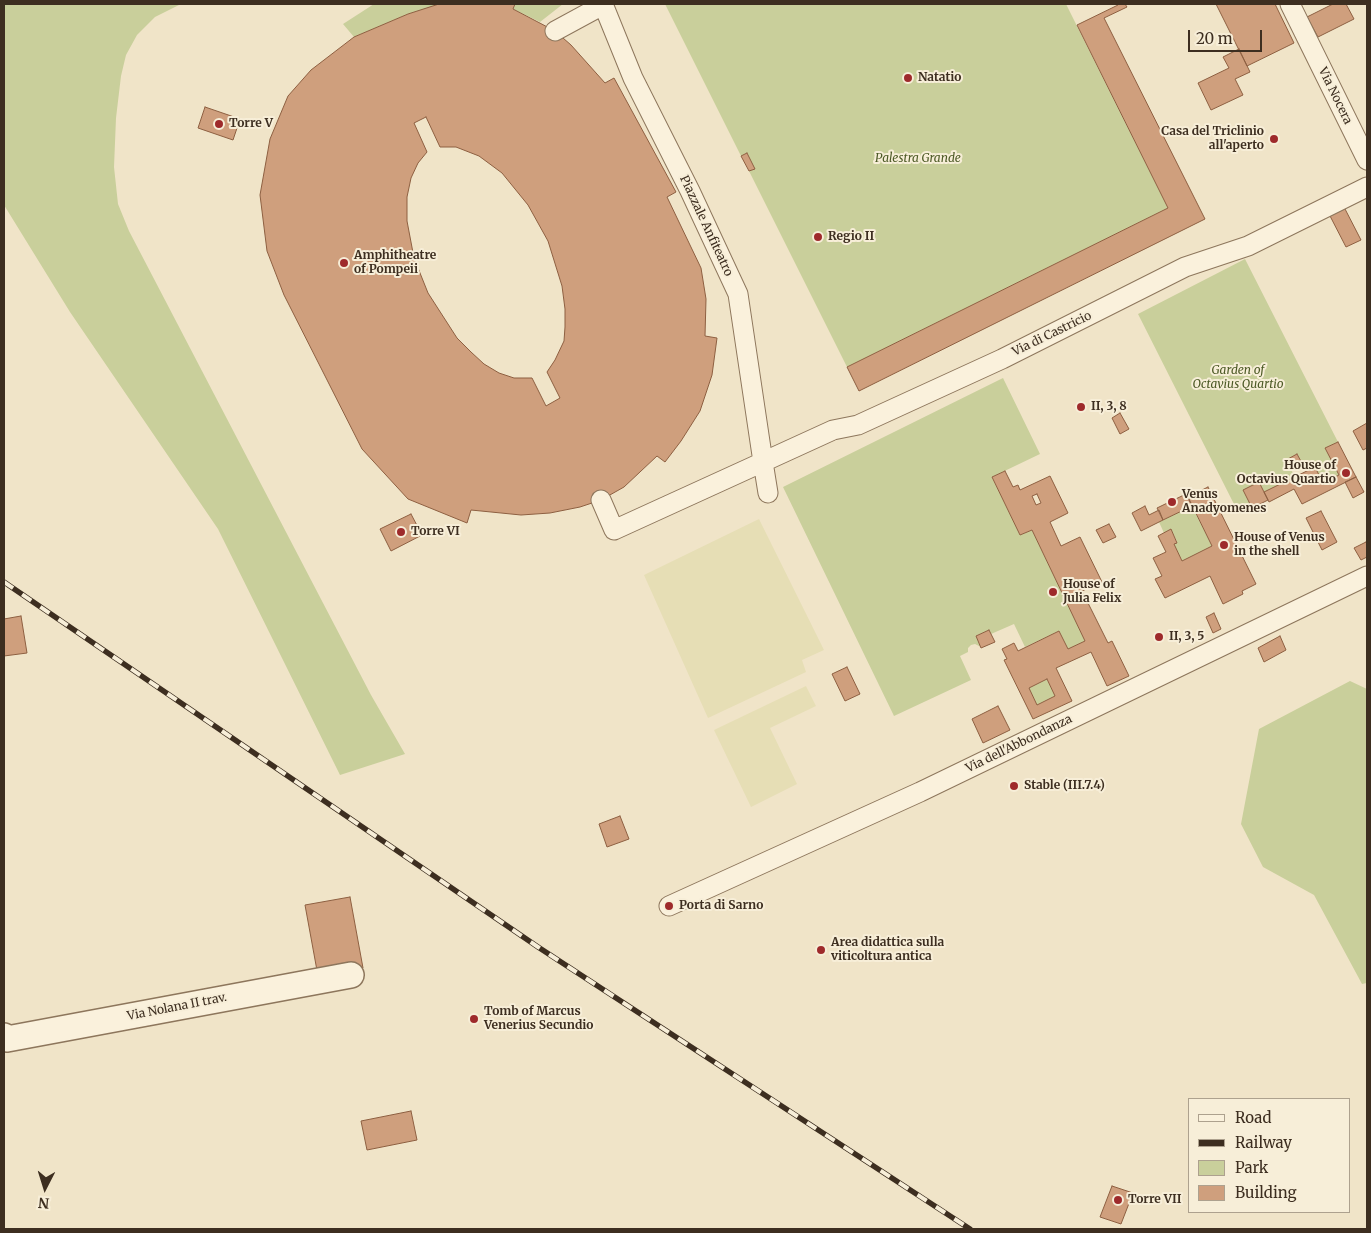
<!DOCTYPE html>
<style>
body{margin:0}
#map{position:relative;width:1371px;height:1233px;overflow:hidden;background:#f0e4c8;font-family:Merriweather,serif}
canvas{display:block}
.frame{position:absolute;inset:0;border:5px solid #3d2e20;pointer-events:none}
.legend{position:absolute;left:1188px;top:1098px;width:162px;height:115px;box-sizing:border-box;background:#f7eed8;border:1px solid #ada18e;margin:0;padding:6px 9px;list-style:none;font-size:15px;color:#3d2e20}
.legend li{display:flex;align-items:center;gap:10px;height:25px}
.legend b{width:25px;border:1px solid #ada18e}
.north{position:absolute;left:20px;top:1163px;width:50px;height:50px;-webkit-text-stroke:4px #f7eed8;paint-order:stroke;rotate:185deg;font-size:14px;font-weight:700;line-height:20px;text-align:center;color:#3d2e20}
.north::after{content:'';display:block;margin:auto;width:18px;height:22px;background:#3d2e20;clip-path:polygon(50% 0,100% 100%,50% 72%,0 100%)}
.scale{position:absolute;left:1188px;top:30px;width:74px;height:22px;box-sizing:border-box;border:2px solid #3d2e20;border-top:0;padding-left:6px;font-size:15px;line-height:18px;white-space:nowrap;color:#3d2e20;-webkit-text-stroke:4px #f7eed8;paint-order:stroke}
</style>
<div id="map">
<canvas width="1371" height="1233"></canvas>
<div class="frame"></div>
<ul class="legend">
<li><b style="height:6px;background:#faf1dc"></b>Road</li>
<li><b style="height:6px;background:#3d2e20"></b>Railway</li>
<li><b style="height:14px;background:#c9cf9b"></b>Park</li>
<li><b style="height:14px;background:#cf9f7d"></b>Building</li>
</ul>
<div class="north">N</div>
<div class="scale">20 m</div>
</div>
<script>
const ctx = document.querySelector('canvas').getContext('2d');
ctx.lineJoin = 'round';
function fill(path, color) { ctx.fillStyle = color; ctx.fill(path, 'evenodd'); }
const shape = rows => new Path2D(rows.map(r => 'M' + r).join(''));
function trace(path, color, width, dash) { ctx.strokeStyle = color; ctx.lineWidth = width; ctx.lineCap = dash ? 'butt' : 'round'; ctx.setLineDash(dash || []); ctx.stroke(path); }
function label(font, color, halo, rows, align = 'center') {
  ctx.font = font + ' Merriweather,serif'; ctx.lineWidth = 4; ctx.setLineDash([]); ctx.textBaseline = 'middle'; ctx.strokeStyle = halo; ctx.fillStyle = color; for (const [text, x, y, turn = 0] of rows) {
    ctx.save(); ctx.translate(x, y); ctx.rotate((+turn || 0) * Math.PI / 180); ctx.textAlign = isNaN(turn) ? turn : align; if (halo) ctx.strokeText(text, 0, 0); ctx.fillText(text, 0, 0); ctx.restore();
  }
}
fill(shape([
 [759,519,824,650,802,660,806,672,708,718,644,575],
 [806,686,816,706,770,728,797,784,751,807,714,730]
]), '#e6deb5');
fill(shape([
 [4,4,181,4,155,17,137,35,126,55,121,76,116,118,114,167,118,204,129,231,371,695,405,754,340,775,218,529,70,312,4,205],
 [374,4,442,4,408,14,354,37,343,24],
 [515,4,563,4,540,22,513,9],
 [665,4,1066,4,1168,208,847,367,749,171,754,168,747,153,741,156],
 [1245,259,1338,442,1325,448,1339,475,1323,483,1315,467,1306,471,1297,454,1286,460,1295,477,1264,492,1259,482,1243,490,1252,508,1239,514,1138,314],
 [1003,378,1040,454,992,477,1020,535,1032,530,1085,641,1068,649,1059,631,1025,647,1014,624,991,634,989,630,976,636,981,647,975,644,971,645,968,648,968,652,960,656,971,680,894,716,783,487],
 [1192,506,1212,546,1182,561,1174,544,1177,542,1171,529,1164,533,1159,522],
 [1047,679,1055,696,1037,705,1029,688],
 [1350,681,1367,689,1367,983,1362,984,1314,895,1263,867,1241,824,1259,729]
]), '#c9cf9b');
const building = shape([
 [439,4,515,4,513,9,555,31,571,45,605,83,614,78,676,192,667,197,701,268,706,299,705,336,717,338,712,375,700,411,681,441,665,462,657,456,624,487,601,500,580,507,550,513,521,515,471,510,467,523,408,499,362,449,284,295,267,251,260,195,270,139,288,96,311,70,354,37,408,14,439,4],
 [426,117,440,147,456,147,479,156,502,173,528,205,548,241,562,286,565,309,565,327,564,341,555,360,547,372,560,398,546,406,532,378,514,378,499,373,484,364,471,352,457,338,428,293,414,258,407,221,407,197,411,178,418,163,427,152,414,123,426,117],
 [1117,4,1125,4,1127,7,1104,18,1205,219,859,391,847,367,1168,208,1077,25,1118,5,1117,4],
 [1216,4,1275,4,1294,43,1247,66,1216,4],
 [1333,4,1346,4,1354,19,1318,37,1307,17,1333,4],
 [1239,49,1250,72,1235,79,1243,95,1211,110,1198,83,1229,68,1223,57,1239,49],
 [205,107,240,119,233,140,198,128,205,107],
 [747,153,755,169,749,171,741,156,747,153],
 [1344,207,1361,240,1346,247,1329,214,1344,207],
 [1120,413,1129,429,1120,434,1112,418,1120,413],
 [1367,423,1367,448,1363,450,1353,431,1367,423],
 [1338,442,1356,477,1302,504,1294,489,1269,502,1264,492,1315,467,1323,483,1339,475,1325,448,1338,442],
 [1297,454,1303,465,1292,470,1286,460,1297,454],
 [1005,471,1013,487,1018,485,1020,490,1050,476,1068,513,1050,522,1061,546,1080,537,1102,582,1082,591,1108,643,1112,641,1129,676,1107,686,1091,652,1056,668,1072,701,1033,719,1004,660,1007,659,1002,649,1014,643,1018,651,1059,631,1068,649,1085,641,1032,530,1020,535,992,477,1005,471],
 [1037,494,1041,503,1036,505,1032,496,1037,494],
 [1047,679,1055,696,1037,705,1029,688,1047,679],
 [1356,477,1364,492,1353,498,1345,482,1356,477],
 [1259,482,1268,500,1252,508,1243,490,1259,482],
 [1208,487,1256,584,1242,591,1243,594,1223,604,1210,576,1165,598,1155,579,1162,576,1153,558,1166,552,1158,536,1171,529,1177,543,1174,544,1182,561,1212,546,1188,497,1208,487],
 [1186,494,1192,506,1163,520,1157,508,1186,494],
 [1145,506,1149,515,1159,510,1163,520,1141,531,1132,513,1145,506],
 [1321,511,1337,542,1322,550,1306,518,1321,511],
 [411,514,422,535,391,551,380,529,411,514],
 [1109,524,1116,537,1103,543,1096,530,1109,524],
 [1366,542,1367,545,1367,557,1361,560,1354,548,1366,542],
 [1214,613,1221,629,1213,633,1206,617,1214,613],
 [21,616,27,653,4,656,4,619,21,616],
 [989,630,995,642,981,648,976,636,989,630],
 [1280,636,1286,650,1264,662,1258,648,1280,636],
 [847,667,860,694,845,701,832,674,847,667],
 [998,706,1010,730,983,743,972,719,998,706],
 [620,816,629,839,607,847,599,824,620,816],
 [350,897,363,968,318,976,305,905,350,897],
 [411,1111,417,1140,367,1150,361,1121,411,1111],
 [1112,1186,1133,1193,1121,1224,1100,1217,1112,1186]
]);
fill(building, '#cf9f7d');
trace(building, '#8d5f41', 1);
const pedestrian = shape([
 [1290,4,1367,160],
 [555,31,603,5],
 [768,493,763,462,833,430,858,425,1002,359,1185,267,1248,246,1367,187],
 [601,500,614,530,763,462,738,294,690,191,633,78,603,4],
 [669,906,920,792,1367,576]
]);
const minor = shape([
 [4,1036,7,1039,351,975]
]);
trace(pedestrian, '#8d765c', 21);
trace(minor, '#8d765c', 28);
trace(pedestrian, '#faf1dc', 19);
trace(minor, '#faf1dc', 25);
const rail = shape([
 [4,582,538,947,970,1229]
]);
trace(rail, '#3d2e20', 5.5);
trace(rail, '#f7eed8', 4, [11]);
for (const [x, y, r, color] of [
 [908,78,5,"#9e2a2b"],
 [219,124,5,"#9e2a2b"],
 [1274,139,5,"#9e2a2b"],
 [818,237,5,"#9e2a2b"],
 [344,263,5,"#9e2a2b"],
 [1081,407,5,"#9e2a2b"],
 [1346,473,5,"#9e2a2b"],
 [1172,502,5,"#9e2a2b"],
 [401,532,5,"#9e2a2b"],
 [1224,545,5,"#9e2a2b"],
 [1053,592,5,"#9e2a2b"],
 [1159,637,5,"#9e2a2b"],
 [1014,786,5,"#9e2a2b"],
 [669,906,5,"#9e2a2b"],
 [821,950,5,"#9e2a2b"],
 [474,1019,5,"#9e2a2b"],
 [1118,1200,5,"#9e2a2b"]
]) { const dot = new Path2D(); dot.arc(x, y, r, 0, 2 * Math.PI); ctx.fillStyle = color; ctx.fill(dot); trace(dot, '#f7eed8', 2); }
label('bold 12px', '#3d2e20', '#f7eed8', [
 ["Natatio",918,78],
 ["Torre V",229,124],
 ["Casa del Triclinio",1264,132,"right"],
 ["all'aperto",1264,146,"right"],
 ["Regio II",828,237],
 ["Amphitheatre",354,256],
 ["of Pompeii",354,270],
 ["II, 3, 8",1091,407],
 ["House of",1336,466,"right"],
 ["Octavius Quartio",1336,480,"right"],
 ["Venus",1182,495],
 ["Anadyomenes",1182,509],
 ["Torre VI",411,532],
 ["House of Venus",1234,538],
 ["in the shell",1234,552],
 ["House of",1063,585],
 ["Julia Felix",1063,599],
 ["II, 3, 5",1169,637],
 ["Stable (III.7.4)",1024,786],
 ["Porta di Sarno",679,906],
 ["Area didattica sulla",831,943],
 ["viticoltura antica",831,957],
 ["Tomb of Marcus",484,1012],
 ["Venerius Secundio",484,1026],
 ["Torre VII",1128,1200]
], 'left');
label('12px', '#3d2e20', '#f7eed8', [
 ["Via Nocera",1335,96,64],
 ["Piazzale Anfiteatro",706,226,65],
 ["Via di Castricio",1052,334,-26],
 ["Via dell'Abbondanza",1019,744,-26],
 ["Via Nolana II trav.",177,1007,-11]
]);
label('italic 12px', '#4d5a26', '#f7eed8', [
 ["Palestra Grande",918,159],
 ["Garden of",1238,371],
 ["Octavius Quartio",1238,385]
]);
</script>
